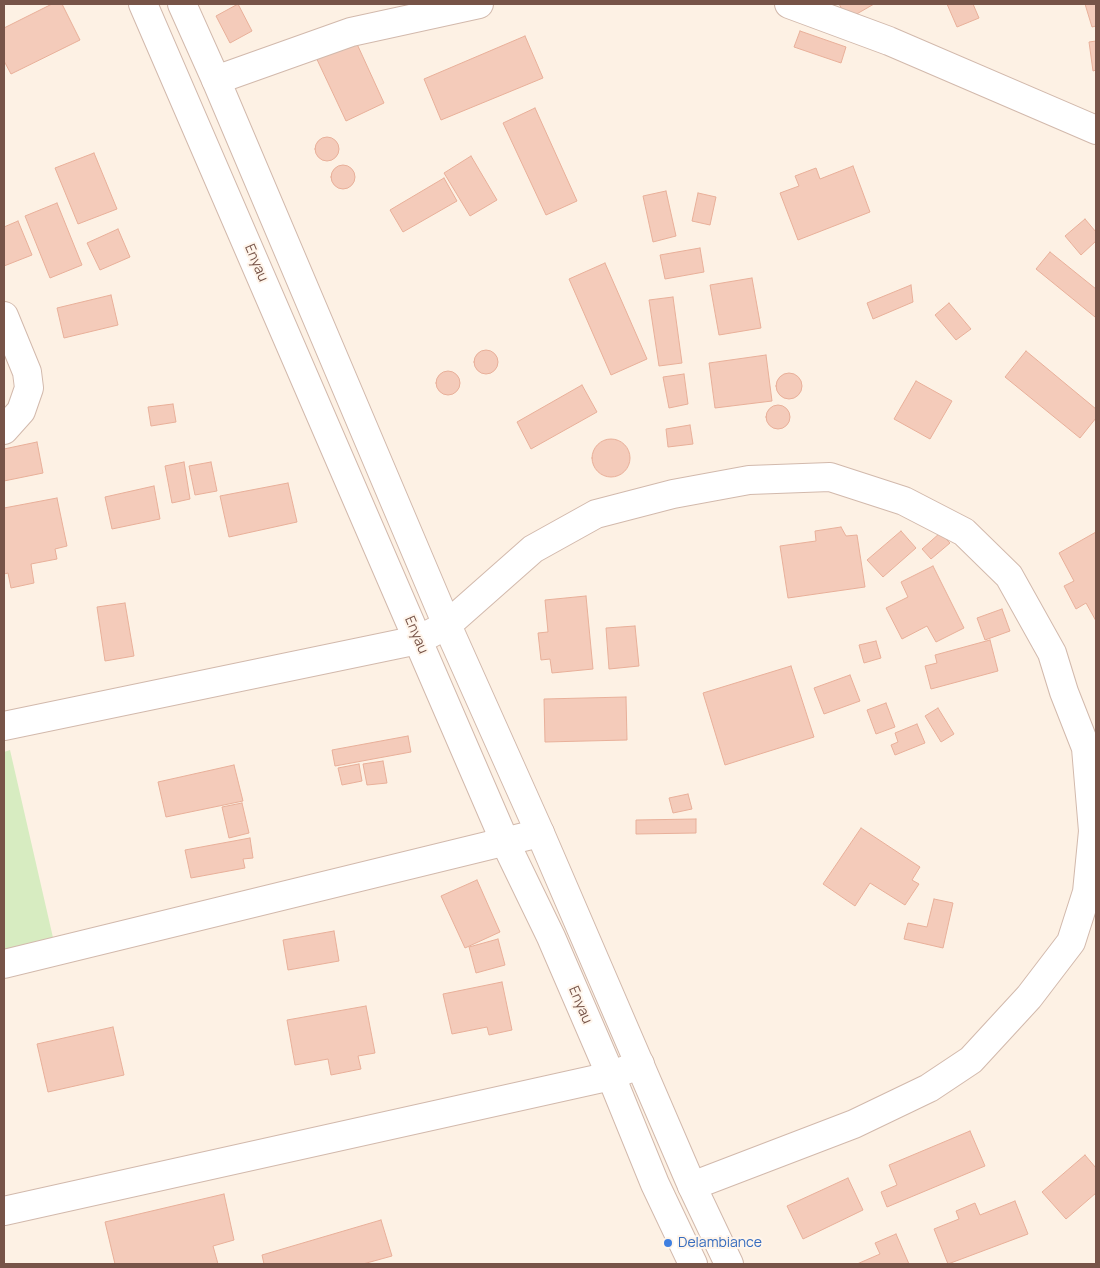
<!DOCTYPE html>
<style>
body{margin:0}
#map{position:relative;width:1100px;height:1268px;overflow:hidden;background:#fdf1e4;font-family:Manrope,sans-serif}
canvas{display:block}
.frame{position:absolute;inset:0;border:5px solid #775448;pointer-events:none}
</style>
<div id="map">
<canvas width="1100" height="1268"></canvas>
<div class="frame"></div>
</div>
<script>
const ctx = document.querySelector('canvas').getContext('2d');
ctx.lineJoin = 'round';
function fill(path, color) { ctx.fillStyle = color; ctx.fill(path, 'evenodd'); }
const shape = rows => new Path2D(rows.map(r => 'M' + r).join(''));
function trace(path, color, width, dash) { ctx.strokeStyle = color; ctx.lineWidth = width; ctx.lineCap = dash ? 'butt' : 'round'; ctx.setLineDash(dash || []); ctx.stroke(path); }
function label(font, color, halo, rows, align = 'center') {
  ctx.font = font + ' Manrope,sans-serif'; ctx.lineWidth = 4; ctx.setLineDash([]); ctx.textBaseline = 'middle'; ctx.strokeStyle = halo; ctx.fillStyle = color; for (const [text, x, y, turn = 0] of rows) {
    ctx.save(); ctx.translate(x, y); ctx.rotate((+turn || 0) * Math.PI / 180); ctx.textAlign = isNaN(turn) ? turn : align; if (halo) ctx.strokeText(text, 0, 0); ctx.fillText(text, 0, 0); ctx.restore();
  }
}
fill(shape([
 [10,750,54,942,4,954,4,752]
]), '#d7ecc1');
const building = shape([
 [52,4,62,4,80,40,11,74,4,61,4,28,52,4],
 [238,4,252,31,230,43,216,16,238,4],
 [839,4,874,4,848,19,839,4],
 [947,4,973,4,979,18,957,27,947,4],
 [1085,4,1096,4,1096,26,1092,27,1085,4],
 [800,31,846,47,841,63,794,47,800,31],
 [352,33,384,103,346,121,313,51,352,33],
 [525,36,543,78,441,120,424,79,525,36],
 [1096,41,1096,70,1093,71,1089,42,1096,41],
 [535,108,577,201,546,215,503,123,535,108],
 '315 149a12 12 0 1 1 24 0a12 12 0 1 1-24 0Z',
 [94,153,117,209,78,224,55,168,94,153],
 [471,156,497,200,470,216,444,173,471,156],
 '331 177a12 12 0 1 1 24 0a12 12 0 1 1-24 0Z',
 [853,166,870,212,798,240,780,193,799,186,795,176,816,168,820,179,853,166],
 [444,178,457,201,403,232,390,210,444,178],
 [666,191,676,236,653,242,643,196,666,191],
 [698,193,716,197,710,225,692,221,698,193],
 [57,203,82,265,50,278,25,216,57,203],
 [1085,219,1096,232,1096,241,1081,255,1065,236,1085,219],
 [18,221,32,255,4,266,4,227,18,221],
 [118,229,130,257,100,270,87,243,118,229],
 [700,248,704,272,665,279,660,255,700,248],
 [1050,252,1096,289,1096,315,1095,317,1036,269,1050,252],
 [605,263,647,359,611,375,569,279,605,263],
 [752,278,761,328,719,335,710,285,752,278],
 [911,285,913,302,873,319,867,303,911,285],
 [111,295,118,325,64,338,57,308,111,295],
 [673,297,682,363,659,366,649,300,673,297],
 [949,303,971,329,956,340,935,315,949,303],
 '474 362a12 12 0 1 1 24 0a12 12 0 1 1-24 0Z',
 [1026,351,1096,409,1096,418,1080,438,1005,377,1026,351],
 [766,355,772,401,715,408,709,363,766,355],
 '436 383a12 12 0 1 1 24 0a12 12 0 1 1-24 0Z',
 '776 386a13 13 0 1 1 26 0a13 13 0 1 1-26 0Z',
 [684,374,688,404,669,408,663,377,684,374],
 [916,381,952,401,930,439,894,419,916,381],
 [582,385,597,412,531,449,517,422,582,385],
 [173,404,176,422,151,426,148,407,173,404],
 '766 417a12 12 0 1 1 24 0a12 12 0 1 1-24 0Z',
 [690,425,693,444,668,447,666,429,690,425],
 '592 458a19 19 0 1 1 38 0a19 19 0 1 1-38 0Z',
 [37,442,43,473,4,481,4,449,37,442],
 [184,462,190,499,172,503,165,466,184,462],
 [211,462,217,491,195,495,189,466,211,462],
 [288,483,297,522,229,537,220,496,288,483],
 [154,486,160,519,112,529,105,497,154,486],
 [57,498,67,546,55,549,57,559,31,564,34,583,11,588,8,573,4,574,4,508,57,498],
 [841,527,846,536,857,535,865,587,788,598,780,546,816,541,815,531,841,527],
 [901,531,916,548,883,577,867,560,901,531],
 [1096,532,1096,621,1086,603,1076,609,1064,586,1074,581,1059,553,1096,532],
 [940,533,950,543,931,559,922,549,940,533],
 [933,566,964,628,936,642,927,626,902,639,886,608,908,597,901,582,933,566],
 [586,596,593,669,552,673,550,659,541,660,538,633,548,632,545,600,586,596],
 [125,603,134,656,105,661,97,607,125,603],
 [1002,609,1010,631,985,640,977,618,1002,609],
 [635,626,639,666,609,669,606,628,635,626],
 [990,640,998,671,931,689,925,666,937,663,935,655,990,640],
 [876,641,881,658,864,663,859,645,876,641],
 [791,666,814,737,725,765,703,693,791,666],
 [850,675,860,701,824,714,814,688,850,675],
 [626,697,627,740,545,742,544,699,626,697],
 [886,703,895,727,876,734,867,710,886,703],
 [938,708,954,734,941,742,925,716,938,708],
 [917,724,925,743,895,755,891,745,898,742,895,733,917,724],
 [408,736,411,752,335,766,332,750,408,736],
 [383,761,387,783,367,785,363,764,383,761],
 [359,764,362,781,342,785,338,768,359,764],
 [234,765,243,801,166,817,158,782,234,765],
 [688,794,692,809,673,813,669,798,688,794],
 [242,803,249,833,229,838,222,807,242,803],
 [696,819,696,833,636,834,636,820,696,819],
 [861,828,920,867,912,880,919,884,905,905,870,883,855,906,823,884,861,828],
 [250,838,253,858,243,859,245,868,191,878,185,850,250,838],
 [477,880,500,932,465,948,441,896,477,880],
 [934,899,953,903,943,948,904,939,908,923,927,927,934,899],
 [334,931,339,961,288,970,283,940,334,931],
 [498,939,505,965,476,973,469,947,498,939],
 [502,982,512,1030,489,1035,487,1027,452,1034,443,994,502,982],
 [366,1006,375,1053,358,1056,361,1069,331,1075,328,1059,295,1065,287,1020,366,1006],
 [113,1027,124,1075,48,1092,37,1044,113,1027],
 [970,1131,985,1166,887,1207,881,1192,897,1185,889,1165,970,1131],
 [1085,1155,1096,1168,1096,1193,1066,1219,1042,1192,1085,1155],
 [848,1178,863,1210,803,1239,787,1206,848,1178],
 [224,1194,234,1240,213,1246,218,1264,115,1264,105,1222,224,1194],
 [1015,1201,1028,1234,948,1264,934,1229,959,1219,956,1211,975,1203,980,1215,1015,1201],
 [381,1220,392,1256,363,1264,264,1264,262,1255,381,1220],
 [896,1234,909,1264,857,1264,880,1254,875,1243,896,1234]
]);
fill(building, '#f4cbba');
trace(building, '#e8af99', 1);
const minor = shape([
 [789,4,889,41,1096,130],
 [216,80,351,32,479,4],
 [4,316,27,372,29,388,21,411,4,430],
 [4,726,418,640,447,625,533,549,596,514,673,494,749,480,830,477,904,501,964,532,1009,576,1052,653,1064,692,1086,748,1093,831,1087,892,1071,942,1029,997,971,1060,929,1088,854,1124,692,1186],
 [4,964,540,833],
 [4,1211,611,1076,640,1064]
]);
const tertiary = shape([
 [143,4,505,842,551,937,611,1076,655,1184,693,1264],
 [182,4,216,80,447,625,540,833,692,1186,729,1264]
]);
trace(minor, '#d2b9ac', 30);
trace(tertiary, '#d2b9ac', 30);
trace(minor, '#fff', 28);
trace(tertiary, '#fff', 28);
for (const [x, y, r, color] of [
 [668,1243,5,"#3f7fe0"]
]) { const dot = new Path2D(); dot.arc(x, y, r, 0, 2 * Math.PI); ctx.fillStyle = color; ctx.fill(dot); trace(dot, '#fff5eb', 2); }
label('14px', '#775448', '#fff5eb', [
 ["Enyau",256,263,67],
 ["Enyau",416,635,67],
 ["Enyau",580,1005,67]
]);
label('14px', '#366cbe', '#fff5eb', [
 ["Delambiance",678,1243]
], 'left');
</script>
